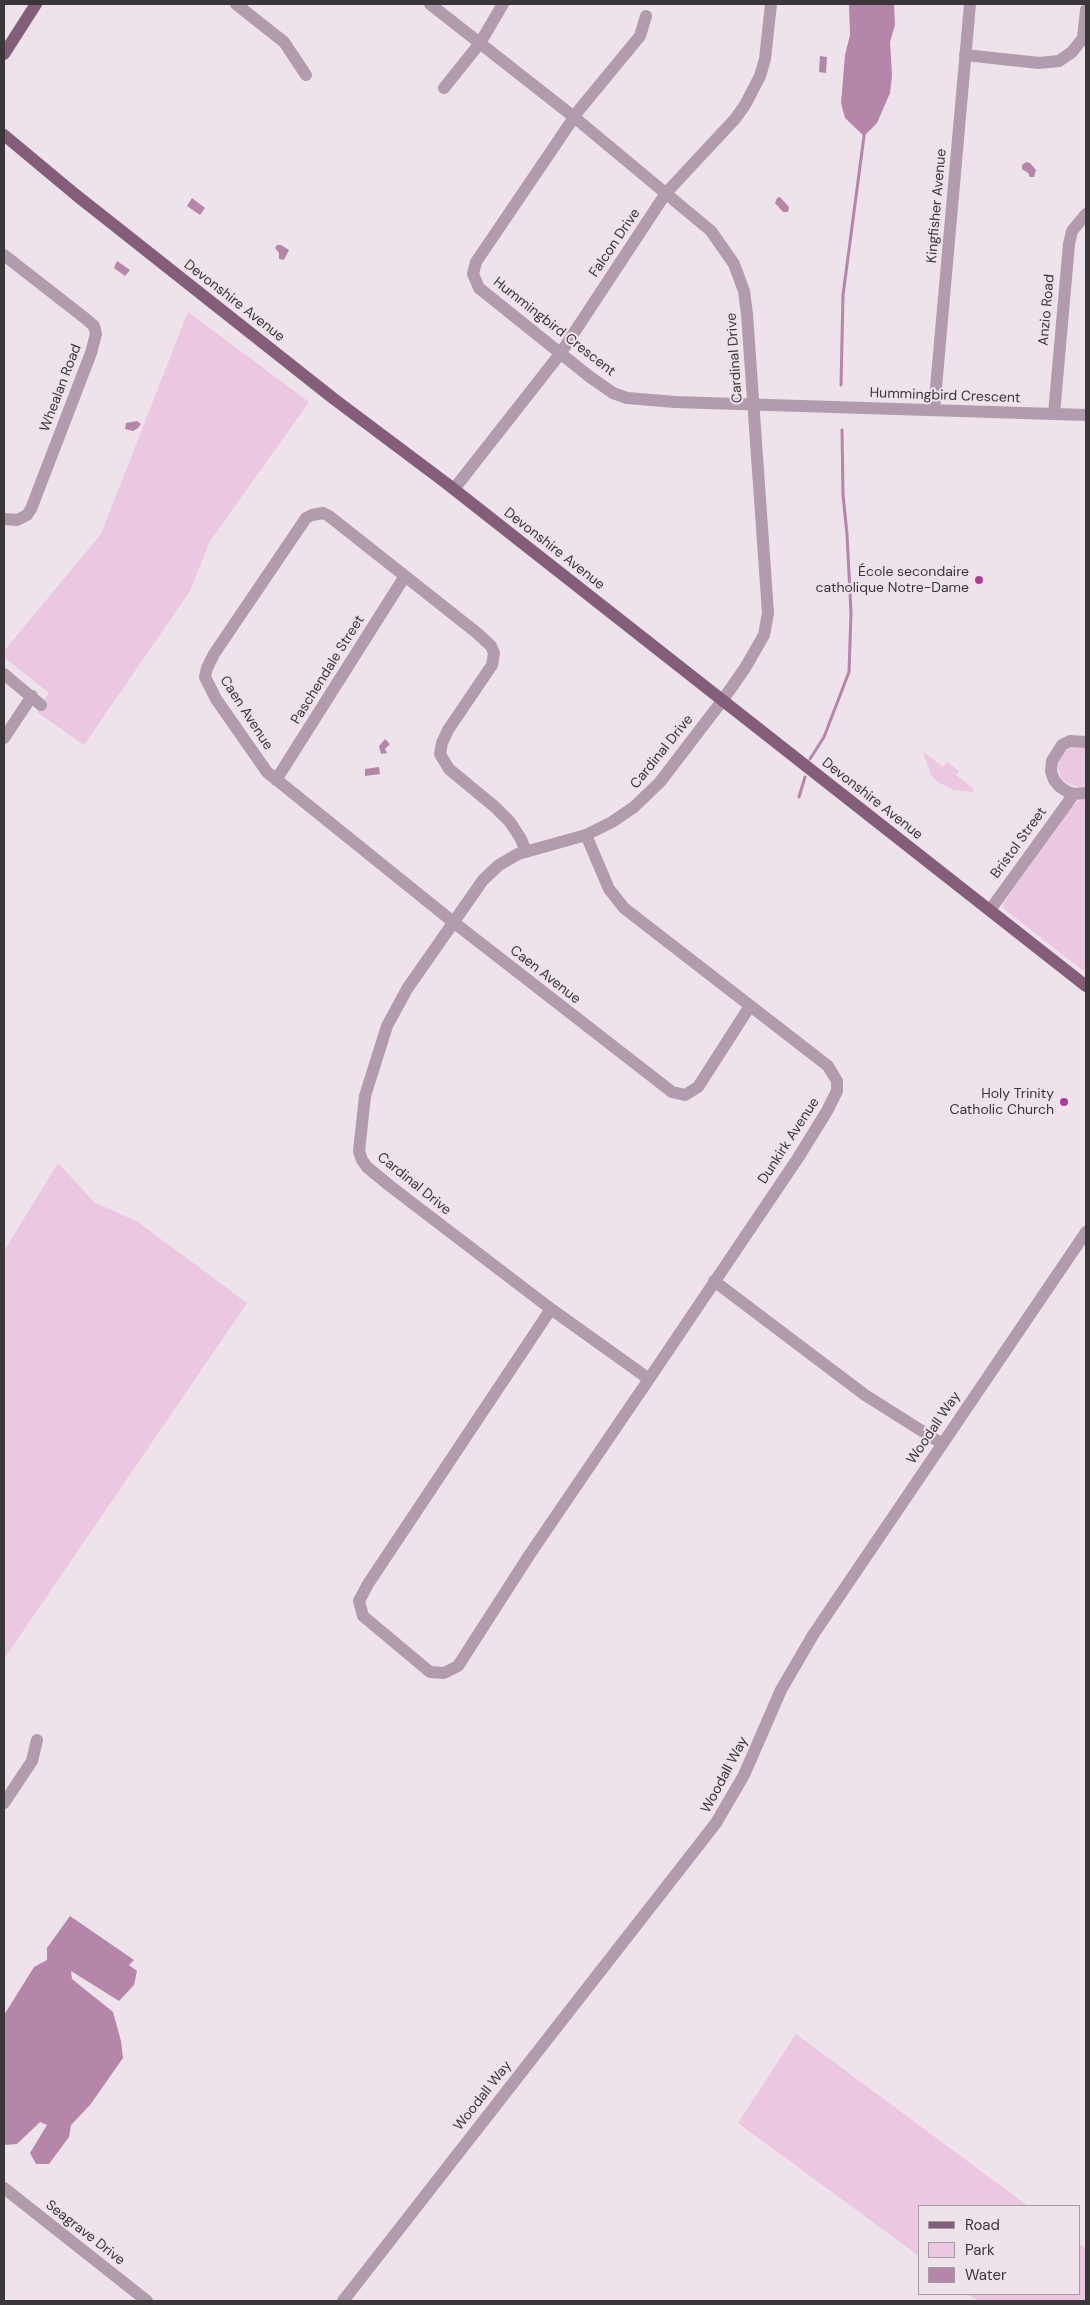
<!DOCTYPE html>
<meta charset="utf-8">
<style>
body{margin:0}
#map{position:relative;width:1090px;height:2305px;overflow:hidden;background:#eee2eb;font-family:"DM Sans",sans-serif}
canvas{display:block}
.frame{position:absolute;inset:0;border:5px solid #3b3639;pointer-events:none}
.legend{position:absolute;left:918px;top:2205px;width:162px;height:90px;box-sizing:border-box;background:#eee2eb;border:1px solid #a69da4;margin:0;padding:6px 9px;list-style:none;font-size:15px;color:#3b3639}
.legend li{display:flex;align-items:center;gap:10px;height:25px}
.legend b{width:25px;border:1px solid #a69da4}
</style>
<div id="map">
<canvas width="1090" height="2305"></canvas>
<div class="frame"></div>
<ul class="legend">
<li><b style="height:6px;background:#845d7b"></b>Road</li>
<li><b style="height:14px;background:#ecc7e2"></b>Park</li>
<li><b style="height:14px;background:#b685aa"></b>Water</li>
</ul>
</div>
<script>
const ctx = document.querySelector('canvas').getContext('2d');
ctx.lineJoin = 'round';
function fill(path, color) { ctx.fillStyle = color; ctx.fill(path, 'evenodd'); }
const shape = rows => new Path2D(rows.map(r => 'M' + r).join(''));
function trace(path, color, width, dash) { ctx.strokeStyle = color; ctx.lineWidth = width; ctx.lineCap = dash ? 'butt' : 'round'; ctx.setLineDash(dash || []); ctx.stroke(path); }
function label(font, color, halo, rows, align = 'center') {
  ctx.font = font + ' "DM Sans",sans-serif'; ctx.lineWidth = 4; ctx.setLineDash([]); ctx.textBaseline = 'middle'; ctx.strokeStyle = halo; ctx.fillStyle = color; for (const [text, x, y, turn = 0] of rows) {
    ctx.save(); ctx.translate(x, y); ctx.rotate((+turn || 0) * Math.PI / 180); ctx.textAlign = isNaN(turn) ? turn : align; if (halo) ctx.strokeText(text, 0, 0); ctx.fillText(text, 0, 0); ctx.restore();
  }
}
fill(shape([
 [188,312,309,402,210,541,190,591,84,745,37,712,49,693,4,657,4,651,101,534],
 [1075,746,1086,747,1086,786,1079,787,1066,783,1061,778,1058,765,1063,752],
 [923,752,943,767,947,762,959,771,956,775,974,789,973,792,953,790,938,782,931,775],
 [1086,798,1086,973,1003,908,1004,902,1071,808,1078,801],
 [58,1163,94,1202,138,1222,247,1303,4,1659,4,1251],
 [796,2034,1028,2206,919,2206,919,2256,738,2123],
 [1079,2243,1086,2249,1086,2301,979,2301,967,2294,1079,2294]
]), '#ecc7e2');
fill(shape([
 [849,4,894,4,895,25,890,42,892,75,890,93,877,123,864,136,845,118,841,103,845,55,850,35],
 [820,56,827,57,826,73,819,72],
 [1026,162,1030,163,1036,170,1034,177,1030,177,1028,173,1022,169,1022,165],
 [780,197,789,207,788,212,783,212,775,203,777,198],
 [192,198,205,208,200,215,187,206],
 [277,245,281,245,289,250,284,260,279,259,279,253,275,248],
 [117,261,130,270,125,276,114,268],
 [137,421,141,424,138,428,133,431,125,429,126,423],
 [385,739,390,744,385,749,387,753,381,754,379,746],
 [379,767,380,774,365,776,365,769],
 [70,1916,134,1960,129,1965,137,1971,134,1985,119,2001,71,1971,72,1979,113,2012,121,2041,123,2058,90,2105,71,2125,69,2137,49,2164,36,2164,30,2153,47,2125,40,2122,17,2144,4,2145,4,2015,34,1967,47,1960,47,1948]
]), '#b685aa');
trace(shape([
 [841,385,843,295,864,136],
 [810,759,824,737,849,672,851,613,847,534,843,495,842,430],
 [799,797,805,777]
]), '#b685aa', 3);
trace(shape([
 [236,4,284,42,306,75],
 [430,4,574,117,711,231,734,264,744,291,747,314,768,613,764,635,745,668,722,701,660,782,634,807,612,822,586,835,518,854,499,865,483,880,407,989,387,1026,365,1096,359,1151,362,1160,367,1167,390,1186,551,1309,649,1379,798,1158,827,1111,837,1091,837,1081,828,1066,624,908,609,889,586,835],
 [646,16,640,36,579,110,476,262,473,274,479,288,590,377,613,393,627,398,675,402,1086,415],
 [965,55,1039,63,1059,61,1072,52,1083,38,1086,10],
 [444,88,480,43,503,4],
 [4,255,86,319,94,326,96,334,91,353,31,509,27,515,17,520,4,519],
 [934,410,970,4],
 [1054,414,1069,244,1072,231,1086,214],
 [454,489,560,354,666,193,735,119,745,105,760,76,765,59,771,4],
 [4,674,41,705],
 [4,738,32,696],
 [1086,742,1070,741,1062,745,1052,761,1051,771,1054,780,1060,787,1068,792,1074,794,1086,793],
 [276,780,405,576],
 [526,852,521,839,510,822,495,807,449,769,440,754,442,743,448,730,492,665,494,653,491,646,477,633,329,516,323,513,312,515,306,518,214,654,207,668,205,677,216,699,267,772,452,921,672,1092,685,1095,698,1087,750,1006],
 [990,910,1074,794],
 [714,1281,865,1395,941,1443],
 [551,1309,368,1584,359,1601,363,1616,430,1672,444,1673,458,1666,530,1554,649,1379],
 [4,1803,32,1761,37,1740],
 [4,2188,147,2301],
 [343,2301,716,1823,744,1775,781,1690,813,1635,1086,1232]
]), '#b29bac', 12);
trace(shape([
 [4,54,36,4],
 [4,135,76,195,334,399,446,483,1086,986]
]), '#845d7b', 12);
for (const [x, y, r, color] of [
 [979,580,5,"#ad3d99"],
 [1064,1102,5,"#ad3d99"]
]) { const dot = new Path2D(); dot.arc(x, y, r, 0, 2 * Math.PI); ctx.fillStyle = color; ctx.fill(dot); trace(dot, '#eee2eb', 2); }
label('14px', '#3b3639', '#eee2eb', [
 ["Kingfisher Avenue",937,206,-85],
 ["Falcon Drive",615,243,-56],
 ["Devonshire Avenue",234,301,38],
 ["Anzio Road",1047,310,-85],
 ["Hummingbird Crescent",554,327,38],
 ["Cardinal Drive",735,358,-94],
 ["Whealan Road",61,388,-69],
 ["Hummingbird Crescent",945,396,2],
 ["Devonshire Avenue",554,549,38],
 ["Paschendale Street",328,670,-58],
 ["Caen Avenue",246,713,57],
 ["Cardinal Drive",662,752,-51],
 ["Devonshire Avenue",872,799,38],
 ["Bristol Street",1019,843,-54],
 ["Caen Avenue",545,975,38],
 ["Dunkirk Avenue",789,1141,-57],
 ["Cardinal Drive",414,1184,39],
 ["Woodall Way",934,1428,-56],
 ["Woodall Way",725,1775,-62],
 ["Woodall Way",483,2096,-52],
 ["Seagrave Drive",85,2233,38]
]);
label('14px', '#3b3639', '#eee2eb', [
 ["École secondaire",969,572],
 ["catholique Notre-Dame",969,588],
 ["Holy Trinity",1054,1094],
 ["Catholic Church",1054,1110]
], 'right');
</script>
